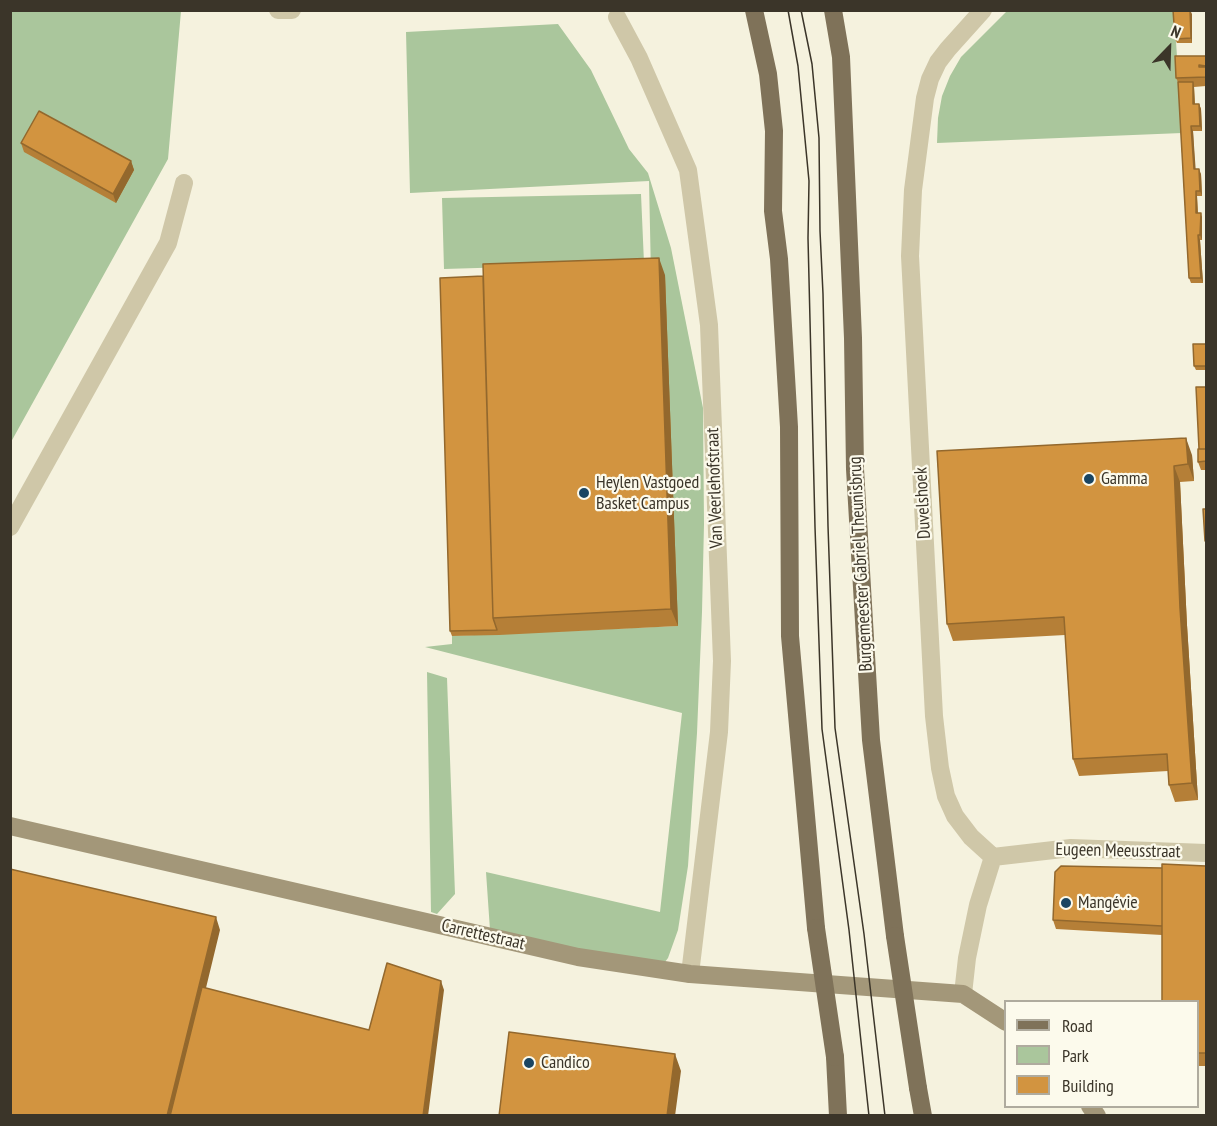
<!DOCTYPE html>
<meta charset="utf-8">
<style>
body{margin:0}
#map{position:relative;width:1217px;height:1126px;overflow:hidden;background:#f5f2de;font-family:"PT Sans Narrow",sans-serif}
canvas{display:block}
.frame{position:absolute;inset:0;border:12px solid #3b3529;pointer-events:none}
.legend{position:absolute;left:1004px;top:1000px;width:195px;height:108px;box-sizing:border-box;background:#fcfaec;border:2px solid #afab9e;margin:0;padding:8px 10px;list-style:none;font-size:18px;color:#3b3529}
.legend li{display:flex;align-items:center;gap:12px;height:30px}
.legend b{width:30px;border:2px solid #afab9e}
.north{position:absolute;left:1139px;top:18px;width:60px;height:60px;-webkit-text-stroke:4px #fcfaec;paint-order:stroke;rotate:23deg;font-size:16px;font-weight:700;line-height:24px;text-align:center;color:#3b3529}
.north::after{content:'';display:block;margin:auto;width:21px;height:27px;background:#3b3529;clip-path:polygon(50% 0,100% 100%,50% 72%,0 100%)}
</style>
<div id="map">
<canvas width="1217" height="1126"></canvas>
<div class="frame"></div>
<ul class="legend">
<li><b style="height:8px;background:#7f7259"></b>Road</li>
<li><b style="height:16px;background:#aac69c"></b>Park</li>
<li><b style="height:16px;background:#d29440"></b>Building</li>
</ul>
<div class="north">N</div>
</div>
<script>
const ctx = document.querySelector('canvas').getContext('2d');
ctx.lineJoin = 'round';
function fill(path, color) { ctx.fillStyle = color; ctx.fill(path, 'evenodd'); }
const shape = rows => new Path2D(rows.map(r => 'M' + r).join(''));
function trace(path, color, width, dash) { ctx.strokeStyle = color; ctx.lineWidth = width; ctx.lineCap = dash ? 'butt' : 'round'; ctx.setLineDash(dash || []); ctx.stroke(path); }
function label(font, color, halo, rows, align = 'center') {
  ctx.font = font + ' "PT Sans Narrow",sans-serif'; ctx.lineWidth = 4.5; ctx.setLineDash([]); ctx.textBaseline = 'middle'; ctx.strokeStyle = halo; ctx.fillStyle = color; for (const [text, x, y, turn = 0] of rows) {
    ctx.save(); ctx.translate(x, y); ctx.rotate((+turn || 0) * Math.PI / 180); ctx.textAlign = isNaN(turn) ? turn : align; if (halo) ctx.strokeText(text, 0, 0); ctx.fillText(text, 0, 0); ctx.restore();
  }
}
fill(shape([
 [11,11,181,11,168,159,11,442],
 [1007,11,1174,11,1182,133,937,143,938,118,942,96,950,76,961,57],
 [558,24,591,70,629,149,648,173,671,248,703,408,704,524,702,612,697,733,688,866,678,930,668,958,661,967,490,930,486,872,660,912,682,713,425,647,452,644,452,636,677,626,651,275,649,181,410,193,406,32],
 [641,194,644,263,444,269,442,198],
 [427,672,447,678,455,894,437,914,431,912]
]), '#aac69c');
trace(shape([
 [10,527,168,243,184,183]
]), '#cfc7a8', 18);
trace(shape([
 [278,10,292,10],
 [983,10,948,49,938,62,930,79,925,98,913,190,910,256,934,716,940,768,946,796,955,816,971,837,993,857],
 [617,17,639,58,688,170,709,325,722,661,719,732,690,974],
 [993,857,1071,848,1206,853],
 [963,994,967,958,978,905,993,857]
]), '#cfc7a8', 18);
trace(shape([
 [10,826,578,957,690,974,963,994,1006,1022],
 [1090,1106,1097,1116]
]), '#a39779', 18);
trace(shape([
 [754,10,768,74,774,131,773,211,779,259,789,427,790,636,816,928],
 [833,10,841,57,853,338,855,469,871,740,895,936],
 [835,1057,838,1116],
 [918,1088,923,1116]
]), '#7f7259', 18);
trace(shape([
 [788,10,798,66,809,181,808,238,815,527,822,729,849,930,869,1116],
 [801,10,812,64,819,138,820,231,823,294,828,526,835,728,864,934,885,1116]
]), '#3b3529', 1.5);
trace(shape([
 [816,928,835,1057],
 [895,936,918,1088]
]), '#7f7259', 18);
fill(shape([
 [1192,14,1192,43,1177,43,1175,39],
 [1206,56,1206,86,1194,87,1195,104,1199,104,1201,109,1202,131,1193,131,1195,169,1201,174,1202,196,1197,196,1198,213,1202,217,1202,240,1200,240,1203,283,1191,283,1189,278,1178,82,1176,78],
 [21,143,131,161,134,170,116,203,24,152],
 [665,275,678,626,499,635,452,636,450,631],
 [1206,344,1206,370,1196,370,1194,366],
 [1206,387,1206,470,1201,470,1198,462],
 [937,451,1192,455,1194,481,1180,482,1187,625,1198,800,1175,802,1169,785,1168,771,1079,776,1073,759,1065,635,953,641,947,624],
 [1206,866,1206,1066,1197,1066,1197,1002,1162,935,1056,929,1053,920,1162,868]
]), '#b57f37');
fill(shape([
 [1190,10,1192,14,1192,43,1191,38],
 [1193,82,1194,86,1195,109,1193,104],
 [1199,104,1201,109,1202,131,1200,126],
 [1191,126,1193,131,1196,174,1194,169],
 [131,161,134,170,116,203,113,194],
 [1199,169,1201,174,1202,196,1200,191],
 [1196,191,1197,196,1198,218,1196,213],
 [1201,213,1202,217,1202,240,1200,235],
 [1198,235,1200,240,1203,283,1201,278],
 [659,258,665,275,678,626,671,609],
 [1186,438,1192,455,1194,481,1188,464],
 [1174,466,1180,482,1187,625,1198,800,1192,783,1180,608],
 [216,917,220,930,175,1116,167,1116],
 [441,981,444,990,428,1116,423,1116],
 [675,1054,681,1071,675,1116,667,1116]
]), '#93682d');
const building = shape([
 [1173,10,1190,10,1191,38,1175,39,1173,10],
 [1175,56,1206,56,1206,66,1199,65,1199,67,1206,67,1206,77,1176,78,1175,56],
 [1178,82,1193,82,1193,104,1199,104,1200,126,1191,126,1194,169,1199,169,1200,191,1196,191,1196,213,1201,213,1200,235,1198,235,1201,278,1189,278,1178,82],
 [39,111,131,161,113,194,21,143,39,111],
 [659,258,671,609,493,618,483,264,659,258],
 [483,276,493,618,497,630,450,631,440,278,483,276],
 [1193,344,1206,344,1206,366,1194,366,1193,344],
 [1196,387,1206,387,1206,449,1199,449,1196,387],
 [1186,438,1188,464,1174,466,1180,608,1192,783,1169,785,1167,754,1073,759,1064,617,947,624,937,451,1186,438],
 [1198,449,1206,449,1206,461,1198,462,1198,449],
 [1203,509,1206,509,1206,541,1205,541,1203,509],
 [1162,864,1206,866,1206,1053,1197,1053,1197,1002,1162,1002,1162,864],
 [1061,866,1162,868,1162,926,1053,920,1055,872,1061,866],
 [10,869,216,917,167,1116,10,1116,10,869],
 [387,963,441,981,423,1116,170,1116,202,987,369,1030,387,963],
 [509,1032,675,1054,667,1116,499,1116,509,1032]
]);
fill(building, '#d29440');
trace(building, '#93682d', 1.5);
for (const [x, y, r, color] of [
 [1089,479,6,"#1a4562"],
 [584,493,6,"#1a4562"],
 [1066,903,6,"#1a4562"],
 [529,1063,6,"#1a4562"]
]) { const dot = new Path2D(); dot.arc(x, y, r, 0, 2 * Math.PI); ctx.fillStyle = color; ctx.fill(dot); trace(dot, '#fcfaec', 2); }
label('18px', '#3b3529', '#fcfaec', [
 ["Gamma",1101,479],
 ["Heylen Vastgoed",596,483],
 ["Basket Campus",596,504],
 ["Mangévie",1078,903],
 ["Candico",541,1063]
], 'left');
label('18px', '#3b3529', '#fcfaec', [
 ["Van Veerlehofstraat",715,488,-92],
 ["Duvelshoek",923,503,-93],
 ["Burgemeester Gabriel Theunisbrug",861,564,-93],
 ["Eugeen Meeusstraat",1118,851,1],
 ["Carrettestraat",483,935,13]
]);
</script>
